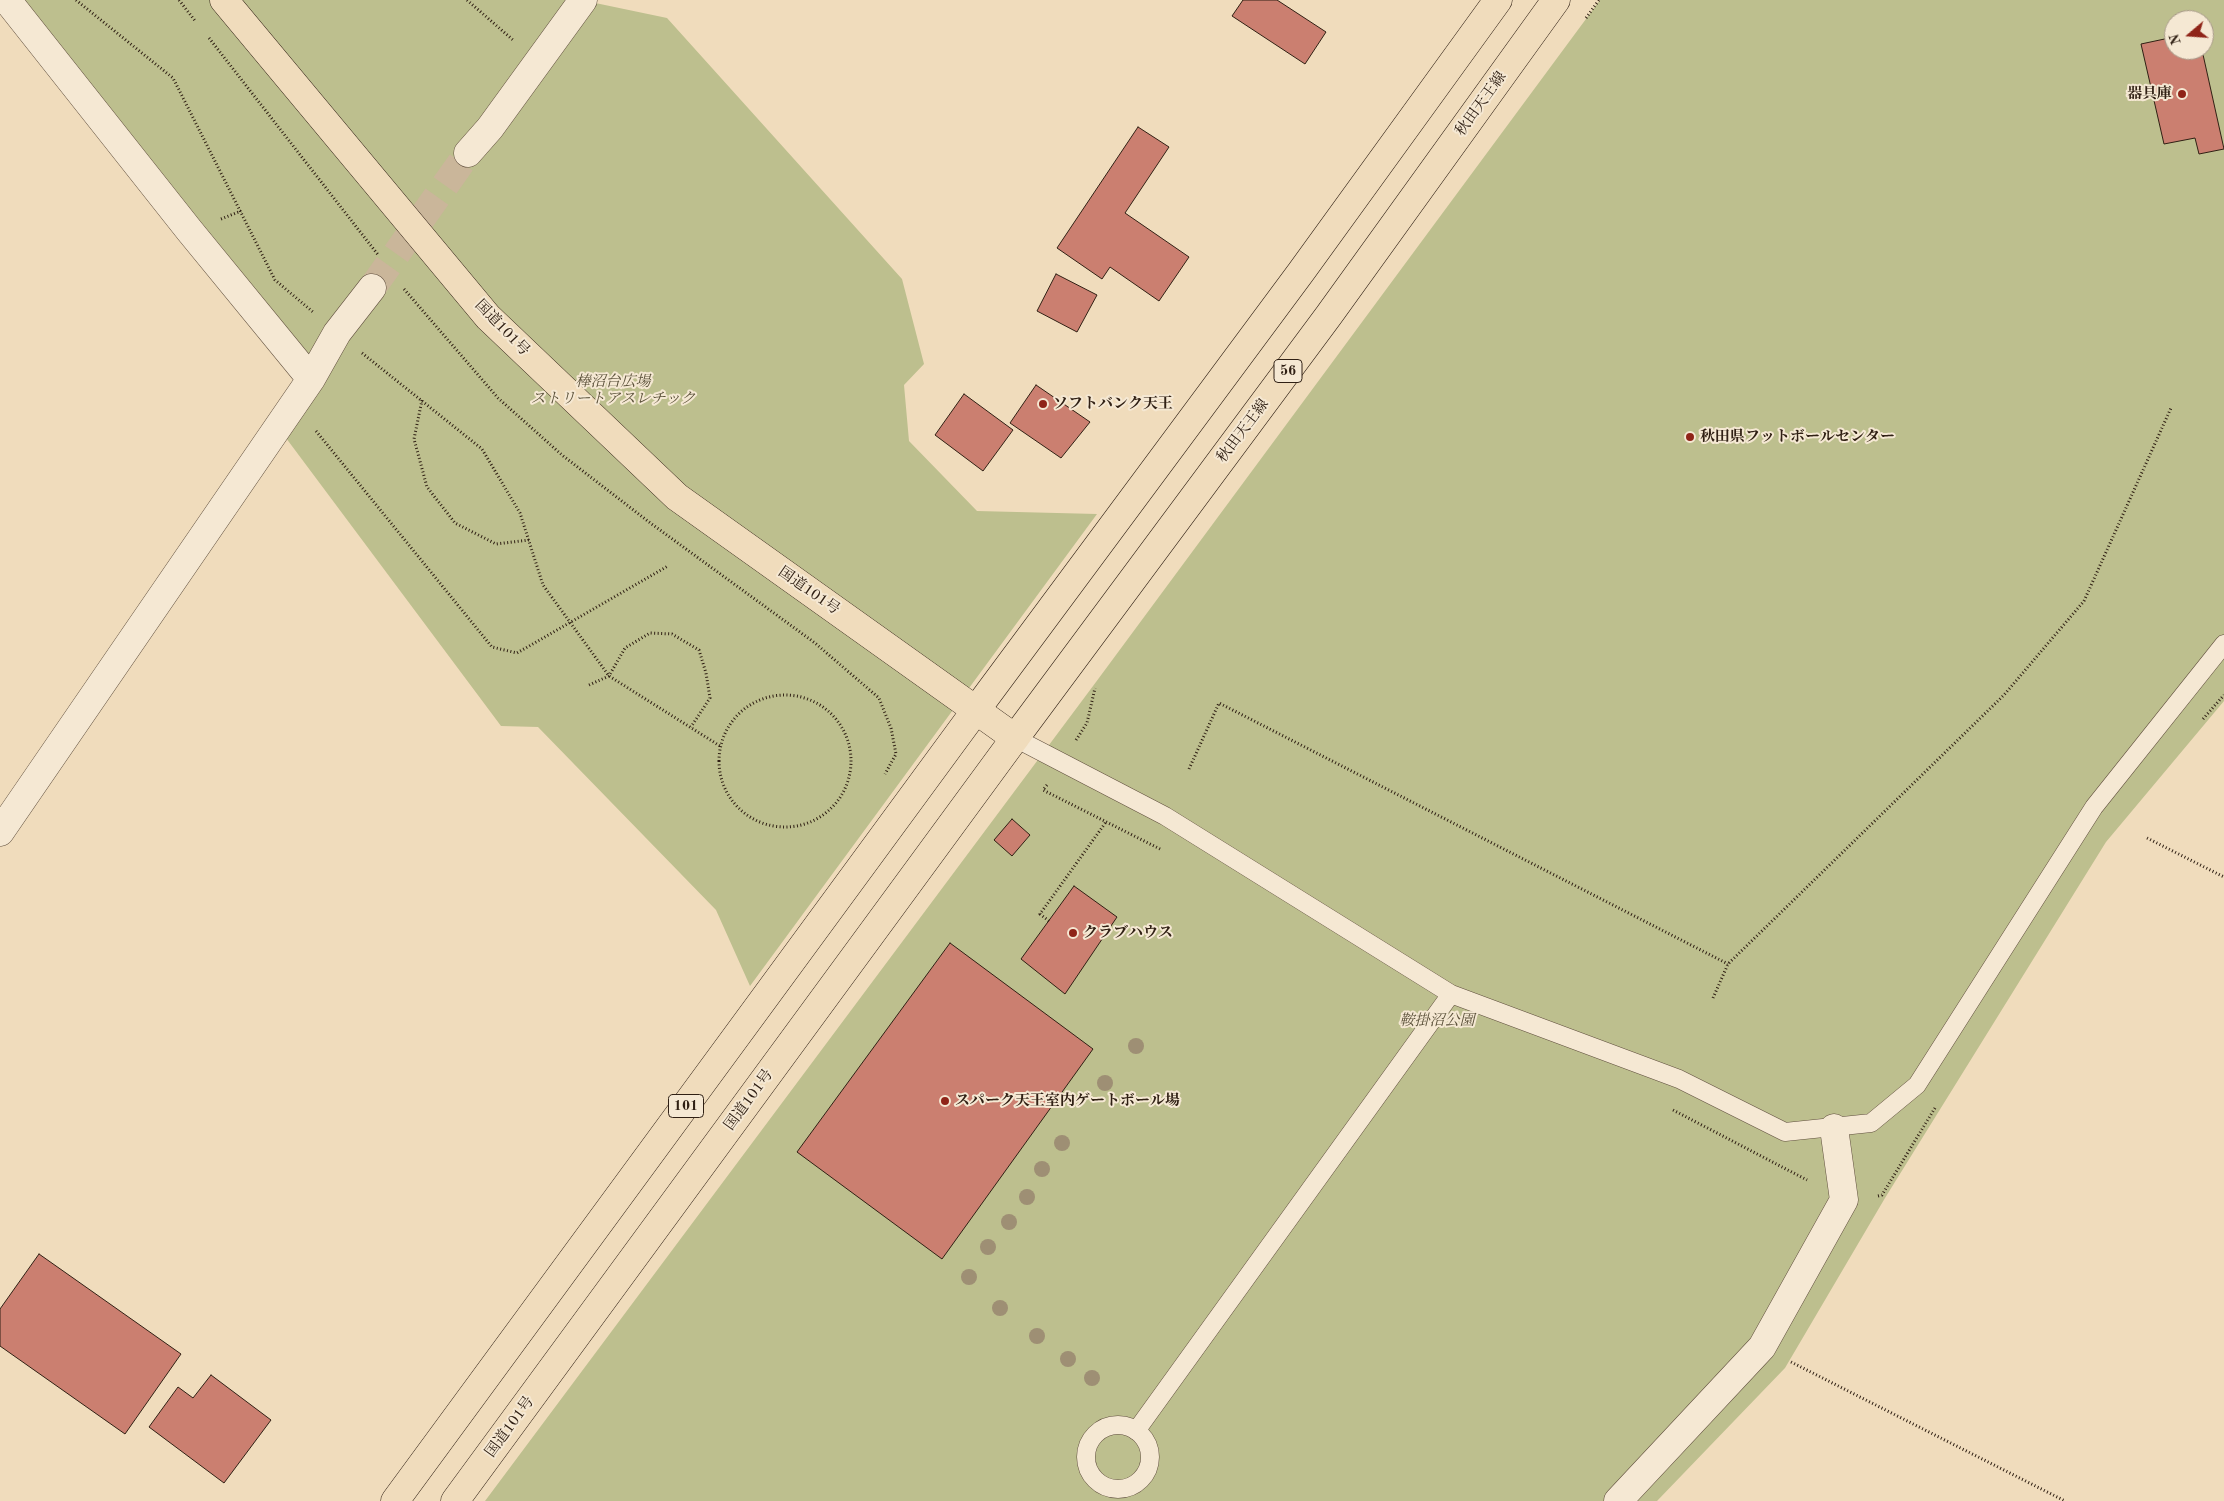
<!DOCTYPE html>
<meta charset="utf-8">
<style>
body{margin:0}
#map{position:relative;width:2224px;height:1501px;overflow:hidden;background:#f0dcbc;font-family:"Old Standard TT",serif}
canvas{display:block}
.north{position:absolute;left:2164px;top:10px;width:50px;height:50px;box-sizing:border-box;background:#f5e8d3;border:1px solid #a69887;border-radius:50%;rotate:252deg;font-size:14px;font-weight:700;line-height:20px;text-align:center;color:#302014}
.north::after{content:'';display:block;margin:auto;width:18px;height:22px;background:#8f2418;clip-path:polygon(50% 0,100% 100%,50% 72%,0 100%)}
</style>
<div id="map">
<canvas width="2224" height="1501"></canvas>
<div class="north">N</div>
</div>
<script>
const ctx = document.querySelector('canvas').getContext('2d');
ctx.lineJoin = 'round';
function fill(path, color) { ctx.fillStyle = color; ctx.fill(path, 'evenodd'); }
const shape = rows => new Path2D(rows.map(r => 'M' + r).join(''));
function trace(path, color, width, dash) { ctx.strokeStyle = color; ctx.lineWidth = width; ctx.lineCap = dash ? 'butt' : 'round'; ctx.setLineDash(dash || []); ctx.stroke(path); }
function label(font, color, halo, rows, align = 'center') {
  ctx.font = font + ' "Old Standard TT","Noto Serif JP",serif'; ctx.lineWidth = 4; ctx.setLineDash([]); ctx.textBaseline = 'middle'; ctx.strokeStyle = halo; ctx.fillStyle = color; for (const [text, x, y, turn = 0] of rows) {
    ctx.save(); ctx.translate(x, y); ctx.rotate((+turn || 0) * Math.PI / 180); ctx.textAlign = isNaN(turn) ? turn : align; if (halo) ctx.strokeText(text, 0, 0); ctx.fillText(text, 0, 0); ctx.restore();
  }
}
fill(shape([
 [10,0,581,0,667,18,902,279,924,364,904,385,909,441,977,511,1097,514,750,986,716,910,538,727,501,726,283,434,310,376],
 [1600,0,2224,0,2224,701,2106,842,1885,1198,1785,1368,1657,1501,485,1501,1096,682],
 [2174,20,2204,20,2204,50,2174,50]
]), '#bdbf8e');
const building = shape([
 [1243,0,1277,0,1326,32,1305,64,1232,16,1243,0],
 [2174,37,2174,50,2202,50,2224,149,2199,154,2195,138,2164,144,2141,44,2174,37],
 [1138,127,1169,147,1125,213,1189,257,1159,301,1110,267,1102,279,1057,248,1138,127],
 [1056,274,1097,295,1077,332,1037,311,1056,274],
 [1036,385,1090,422,1061,458,1010,423,1036,385],
 [964,394,1013,430,983,471,935,435,964,394],
 [1012,819,1030,835,1012,856,994,840,1012,819],
 [1074,886,1117,917,1065,994,1021,959,1074,886],
 [950,943,1093,1049,942,1259,797,1152,950,943],
 [39,1254,181,1354,125,1434,0,1346,0,1309,39,1254],
 [211,1375,271,1420,224,1483,149,1427,178,1387,193,1398,211,1375]
]);
fill(building, '#cb7f70');
trace(building, '#302014', 1);
trace(shape([
 [372,288,468,153]
]), '#cab69a', 28, [28, 14]);
const service = shape([
 [1015,738,1165,816,1451,994,1679,1079,1785,1132,1871,1123,1917,1085,2094,807,2224,644],
 '1086 1457a32 32 0 1 1 64 0a32 32 0 1 1-64 0Z',
 [1136,1431,1451,994]
]);
const minor = shape([
 [7,0,189,230,311,379],
 [468,153,490,128,583,0],
 [0,832,311,379,337,333,372,288],
 [1618,1501,1762,1347,1844,1200,1834,1128]
]);
const primary = shape([
 [976,710,1301,272,1498,0],
 [1015,738,1329,315,1556,0]
]);
const trunk = shape([
 [224,0,488,317,677,497,1015,738,455,1501],
 [395,1501,976,710]
]);
trace(service, '#604f3e', 19);
trace(minor, '#604f3e', 29);
trace(primary, '#302014', 29);
trace(trunk, '#302014', 29);
trace(shape([
 [76,0,173,78,275,280,313,312],
 [179,0,196,22],
 [467,0,513,40],
 [1586,18,1599,0],
 [209,38,379,256],
 [221,219,241,211],
 [404,289,498,398,562,455,649,522,815,643,879,698,891,728,896,754,885,774],
 [362,353,482,449,520,513,543,585,609,676,720,746],
 [422,400,414,439,427,487,455,523,496,544,529,540],
 [316,431,492,647,517,653,668,566],
 [589,685,609,676,625,648,650,633,672,634,699,650,706,673,710,698,691,727],
 '719 761a66 66 0 1 1 132 0a66 66 0 1 1-132 0Z',
 [2203,719,2224,695],
 [1076,740,1087,723,1095,688],
 [1189,769,1219,703,1728,964],
 [1047,785,1043,790,1162,850],
 [2147,838,2224,877],
 [1049,921,1040,914,1106,822],
 [1713,998,1728,964,2004,695,2084,601,2171,408],
 [1673,1110,1807,1180],
 [1878,1196,1882,1195,1935,1108],
 [1791,1362,2065,1501]
]), '#302014', 3, [1, 2.5]);
trace(service, '#f5e8d3', 18);
trace(minor, '#f5e8d3', 28);
trace(primary, '#f0dcbc', 28);
trace(trunk, '#f0dcbc', 28);
ctx.fillStyle = '#9e8f74';
for (const [x, y] of [
 [1136,1046],
 [1105,1083],
 [1062,1143],
 [1042,1169],
 [1027,1197],
 [1009,1222],
 [988,1247],
 [969,1277],
 [1000,1308],
 [1037,1336],
 [1068,1359],
 [1092,1378]
]) { ctx.beginPath(); ctx.arc(x, y, 8, 0, 2 * Math.PI); ctx.fill(); }
for (const [x, y, r, color] of [
 [2182,94,5,"#8f2418"],
 [1043,404,5,"#8f2418"],
 [1690,437,5,"#8f2418"],
 [1073,933,5,"#8f2418"],
 [945,1101,5,"#8f2418"]
]) { const dot = new Path2D(); dot.arc(x, y, r, 0, 2 * Math.PI); ctx.fillStyle = color; ctx.fill(dot); trace(dot, '#f5e8d3', 2); }
for (const [x, y, w] of [
 [1288,371,28],
 [686,1106,35]
]) { const box = new Path2D(); box.roundRect(x - w / 2, y - 11.5, w, 23, 4); ctx.fillStyle = '#f5e8d3'; ctx.fill(box); trace(box, '#302014', 1); }
label('bold 14px', '#302014', null, [
 ["56",1288,371],
 ["101",686,1106]
]);
label('bold 15px', '#302014', '#f5e8d3', [
 ["器具庫",2172,94,"right"],
 ["ソフトバンク天王",1053,404],
 ["秋田県フットボールセンター",1700,437],
 ["クラブハウス",1083,933],
 ["スパーク天王室内ゲートボール場",955,1101]
], 'left');
label('15px', '#302014', '#f5e8d3', [
 ["秋田天王線",1481,104,-54],
 ["国道101号",502,328,46],
 ["秋田天王線",1243,431,-53],
 ["国道101号",809,591,35],
 ["国道101号",749,1100,-54],
 ["国道101号",510,1427,-54]
]);
label('italic 15px', '#5a5039', '#f5e8d3', [
 ["棒沼台広場",613,382],
 ["ストリートアスレチック",613,399],
 ["鞍掛沼公園",1437,1021]
]);
</script>
